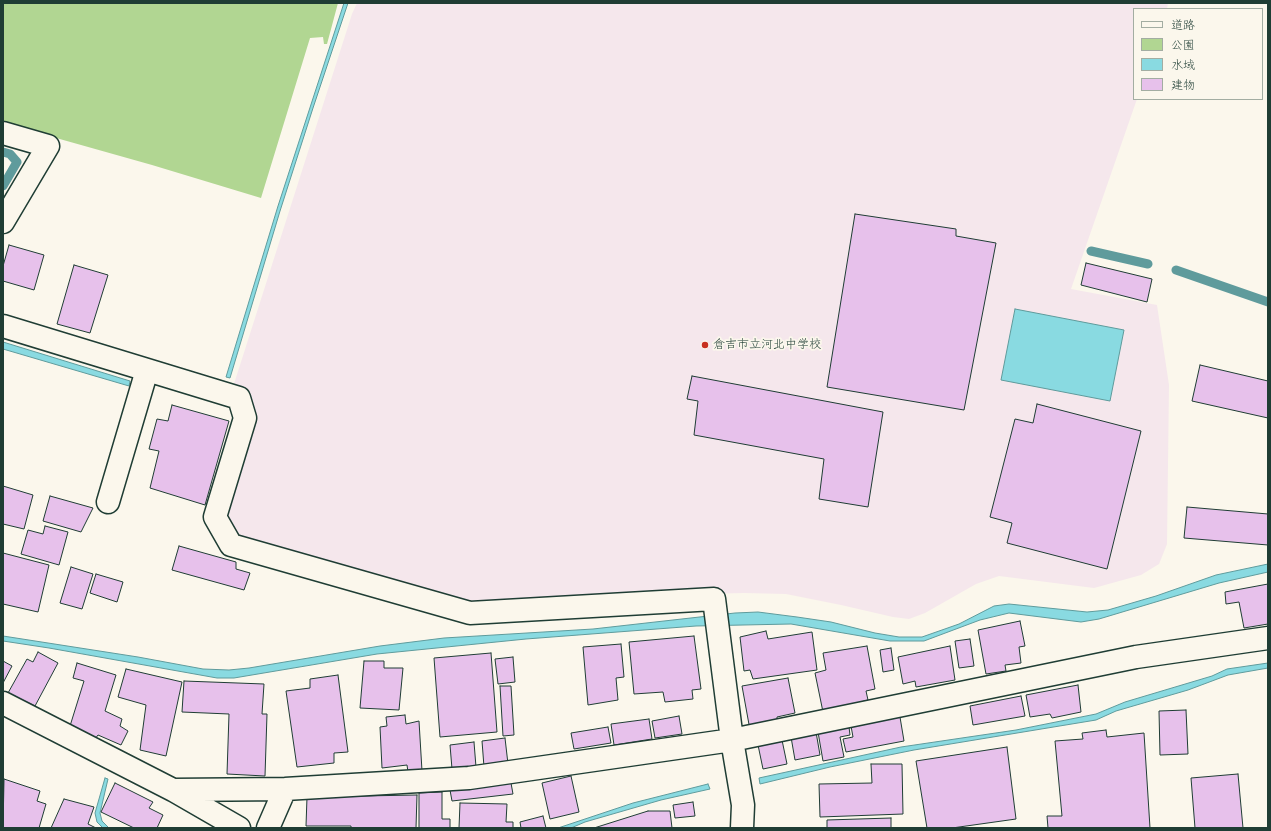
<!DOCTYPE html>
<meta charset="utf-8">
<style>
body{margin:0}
#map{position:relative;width:1271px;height:831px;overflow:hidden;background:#fbf7ec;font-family:"Shantell Sans","Klee One",sans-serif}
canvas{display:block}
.frame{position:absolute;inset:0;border:4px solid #1f3d34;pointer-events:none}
.legend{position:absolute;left:1133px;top:8px;width:130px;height:92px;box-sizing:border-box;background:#fbf7ec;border:1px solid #a3ada2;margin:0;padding:5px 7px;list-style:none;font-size:12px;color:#1f3d34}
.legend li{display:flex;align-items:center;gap:8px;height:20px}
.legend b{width:20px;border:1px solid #a3ada2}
</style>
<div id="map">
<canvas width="1271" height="831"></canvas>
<div class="frame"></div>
<ul class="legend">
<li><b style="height:5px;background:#fbf7ec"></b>道路</li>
<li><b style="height:11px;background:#b1d692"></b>公園</li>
<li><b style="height:11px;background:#89dae1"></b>水域</li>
<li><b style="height:11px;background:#e7c1eb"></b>建物</li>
</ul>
</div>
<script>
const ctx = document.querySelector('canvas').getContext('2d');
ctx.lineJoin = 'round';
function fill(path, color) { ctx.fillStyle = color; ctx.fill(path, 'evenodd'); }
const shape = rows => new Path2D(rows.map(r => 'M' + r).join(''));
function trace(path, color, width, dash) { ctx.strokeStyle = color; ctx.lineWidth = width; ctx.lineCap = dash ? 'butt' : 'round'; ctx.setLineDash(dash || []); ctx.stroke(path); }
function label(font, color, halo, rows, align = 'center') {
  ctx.font = font + ' "Shantell Sans","Klee One",sans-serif'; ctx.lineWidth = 3.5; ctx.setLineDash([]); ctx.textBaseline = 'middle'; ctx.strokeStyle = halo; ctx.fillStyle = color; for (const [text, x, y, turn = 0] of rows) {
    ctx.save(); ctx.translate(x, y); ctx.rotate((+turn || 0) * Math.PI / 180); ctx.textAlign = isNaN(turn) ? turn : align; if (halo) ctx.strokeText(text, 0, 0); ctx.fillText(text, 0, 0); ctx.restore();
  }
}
fill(shape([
 [357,3,1168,3,1167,9,1134,9,1134,99,1137,99,1071,289,1157,305,1169,385,1167,544,1159,564,1141,575,1094,588,999,576,976,584,925,613,909,619,893,617,841,605,786,594,744,593,704,594,467,608,234,540,222,515,254,413,233,387,352,14]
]), '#f5e7ec');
fill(shape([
 [3,3,338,3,327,44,324,44,323,37,310,38,261,198,152,165,3,123]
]), '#b1d692');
const water = shape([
 [344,3,348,3,313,108,280,211,230,378,226,377,278,206,344,3],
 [1015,309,1124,330,1110,401,1001,380,1015,309],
 [3,342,130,381,129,386,3,349,3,342],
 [1268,564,1268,572,1219,583,1099,619,1081,622,1009,613,980,620,924,641,890,641,791,624,696,626,526,639,377,654,234,678,217,678,49,648,3,641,3,636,138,657,203,669,229,670,249,668,380,646,444,638,593,629,735,613,758,612,797,617,831,622,875,633,899,637,922,637,959,624,994,606,1009,604,1087,612,1108,610,1156,596,1216,575,1268,564],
 [1268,663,1268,668,1228,675,1188,690,1116,711,1096,720,914,750,830,767,760,784,759,778,901,747,1016,730,1096,714,1125,702,1212,676,1227,669,1268,663],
 [105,778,108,779,100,813,102,821,109,828,103,828,97,822,95,813,105,778],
 [708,784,710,789,661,800,585,822,571,828,558,828,633,803,708,784]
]);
fill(water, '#89dae1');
trace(water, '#5f9b9c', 1);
trace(shape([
 [3,152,10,154,17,162,3,186],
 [1091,251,1148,264],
 [1176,270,1268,302]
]), '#5f9b9c', 9);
const building = shape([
 [855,214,956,229,956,236,996,243,964,410,827,387,855,214],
 [9,245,44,255,34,290,3,281,3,266,9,245],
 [1086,263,1152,279,1147,302,1081,285,1086,263],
 [74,265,108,275,90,333,57,324,74,265],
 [1200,365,1268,381,1268,418,1192,401,1200,365],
 [692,376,883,412,868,507,819,499,824,459,694,435,698,401,687,399,692,376],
 [1037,404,1141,431,1107,569,1007,543,1012,523,990,517,1015,419,1033,423,1037,404],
 [172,405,229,421,205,505,150,488,159,451,149,449,157,419,168,421,172,405],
 [3,486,33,495,24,529,3,524,3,486],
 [50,496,93,508,81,532,43,521,50,496],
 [1187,507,1268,514,1268,545,1184,538,1187,507],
 [45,526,68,532,59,565,21,554,28,530,43,534,45,526],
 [179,546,236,562,236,569,250,573,244,590,172,570,179,546],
 [3,553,49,565,38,612,3,604,3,553],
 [71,567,93,574,82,609,60,603,71,567],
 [96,574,123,582,117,602,90,593,96,574],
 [1268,584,1268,624,1244,628,1239,602,1226,604,1225,592,1268,584],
 [1020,621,1025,646,1019,647,1021,663,1005,665,1006,671,986,674,978,630,1020,621],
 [766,631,768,639,812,632,817,670,753,679,750,670,744,671,740,637,766,631],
 [694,636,701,689,692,690,693,699,665,702,663,692,634,694,629,642,694,636],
 [970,639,974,666,959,668,955,641,970,639],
 [621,644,624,677,616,678,618,700,588,705,583,647,621,644],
 [867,646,875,689,866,691,868,700,823,712,815,673,826,670,823,653,867,646],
 [950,646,955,680,916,687,915,681,903,684,898,657,950,646],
 [891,648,894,670,883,672,880,650,891,648],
 [38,652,58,663,35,706,8,693,27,659,33,662,38,652],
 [491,653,497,732,440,737,434,658,491,653],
 [513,657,515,682,498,684,495,659,513,657],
 [3,661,12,666,3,683,3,661],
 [364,661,384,661,384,668,403,668,399,710,360,708,364,661],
 [77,663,116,675,105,711,122,719,120,726,128,731,121,745,98,735,95,739,70,726,84,681,73,678,77,663],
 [126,669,182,682,166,756,140,750,146,705,118,697,126,669],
 [338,675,348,752,334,753,334,763,297,767,286,691,310,688,310,679,338,675],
 [788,678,795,713,777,717,777,723,750,730,742,686,788,678],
 [184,681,264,684,262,714,267,714,265,776,227,774,229,714,182,712,184,681],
 [1078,685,1081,712,1052,718,1050,714,1030,717,1026,695,1078,685],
 [500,686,511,686,514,735,503,736,500,686],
 [1021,696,1025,716,973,725,970,706,1021,696],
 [1186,710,1188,754,1160,755,1159,711,1186,710],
 [405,715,406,724,419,721,422,771,408,772,407,765,382,768,380,727,387,726,386,717,405,715],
 [679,716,682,734,655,738,652,721,679,716],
 [900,717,904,741,846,752,843,739,853,737,851,726,900,717],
 [649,719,652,739,614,745,611,724,649,719],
 [608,727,611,743,574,749,571,733,608,727],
 [849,727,850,735,840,737,844,757,823,761,818,732,849,727],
 [1106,730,1107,737,1144,733,1150,828,1048,828,1047,816,1062,816,1055,741,1083,739,1082,733,1106,730],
 [816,732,820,755,795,760,791,737,816,732],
 [505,738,508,764,484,767,482,741,505,738],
 [782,740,787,764,763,769,758,745,782,740],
 [474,742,476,767,452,769,450,745,474,742],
 [1007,747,1016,819,952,828,927,828,916,761,1007,747],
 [871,764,902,764,903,814,820,817,819,784,872,783,871,764],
 [1238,774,1243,828,1195,828,1191,778,1238,774],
 [571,776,579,812,550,819,542,783,571,776],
 [4,779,40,791,37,801,46,804,39,828,3,828,4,779],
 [115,783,153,802,149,808,163,815,157,828,134,828,101,812,115,783],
 [511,783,513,794,452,801,450,790,511,783],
 [442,792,442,819,450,819,450,828,419,828,419,793,442,792],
 [417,795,416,828,351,828,351,826,306,826,307,797,417,795],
 [64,799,94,807,88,824,96,828,51,828,64,799],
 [693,802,695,816,675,818,673,805,693,802],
 [460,803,507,804,506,822,513,822,513,828,459,828,460,803],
 [648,811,670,811,672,828,594,828,648,811],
 [543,816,546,828,521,828,520,822,543,816],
 [891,818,891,828,827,828,827,820,891,818]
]);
fill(building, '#e7c1eb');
trace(building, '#1f3d34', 1);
const minor = shape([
 [3,133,48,146,3,222],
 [3,326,239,398,245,418,215,517,231,545,470,613,714,599,732,740,743,805,742,828],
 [108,502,147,370],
 [3,703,173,790,239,828],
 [173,790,285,789,469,778,732,740,1136,657,1268,638],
 [268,828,285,789]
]);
trace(minor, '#1f3d34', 25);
trace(minor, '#fbf7ec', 22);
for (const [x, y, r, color] of [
 [705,345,4,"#c8321e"]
]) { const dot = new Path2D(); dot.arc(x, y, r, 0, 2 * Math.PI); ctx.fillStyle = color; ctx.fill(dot); trace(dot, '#fbf7ec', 1.5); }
label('12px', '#1f3d34', '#fbf7ec', [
 ["倉吉市立河北中学校",713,345]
], 'left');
</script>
